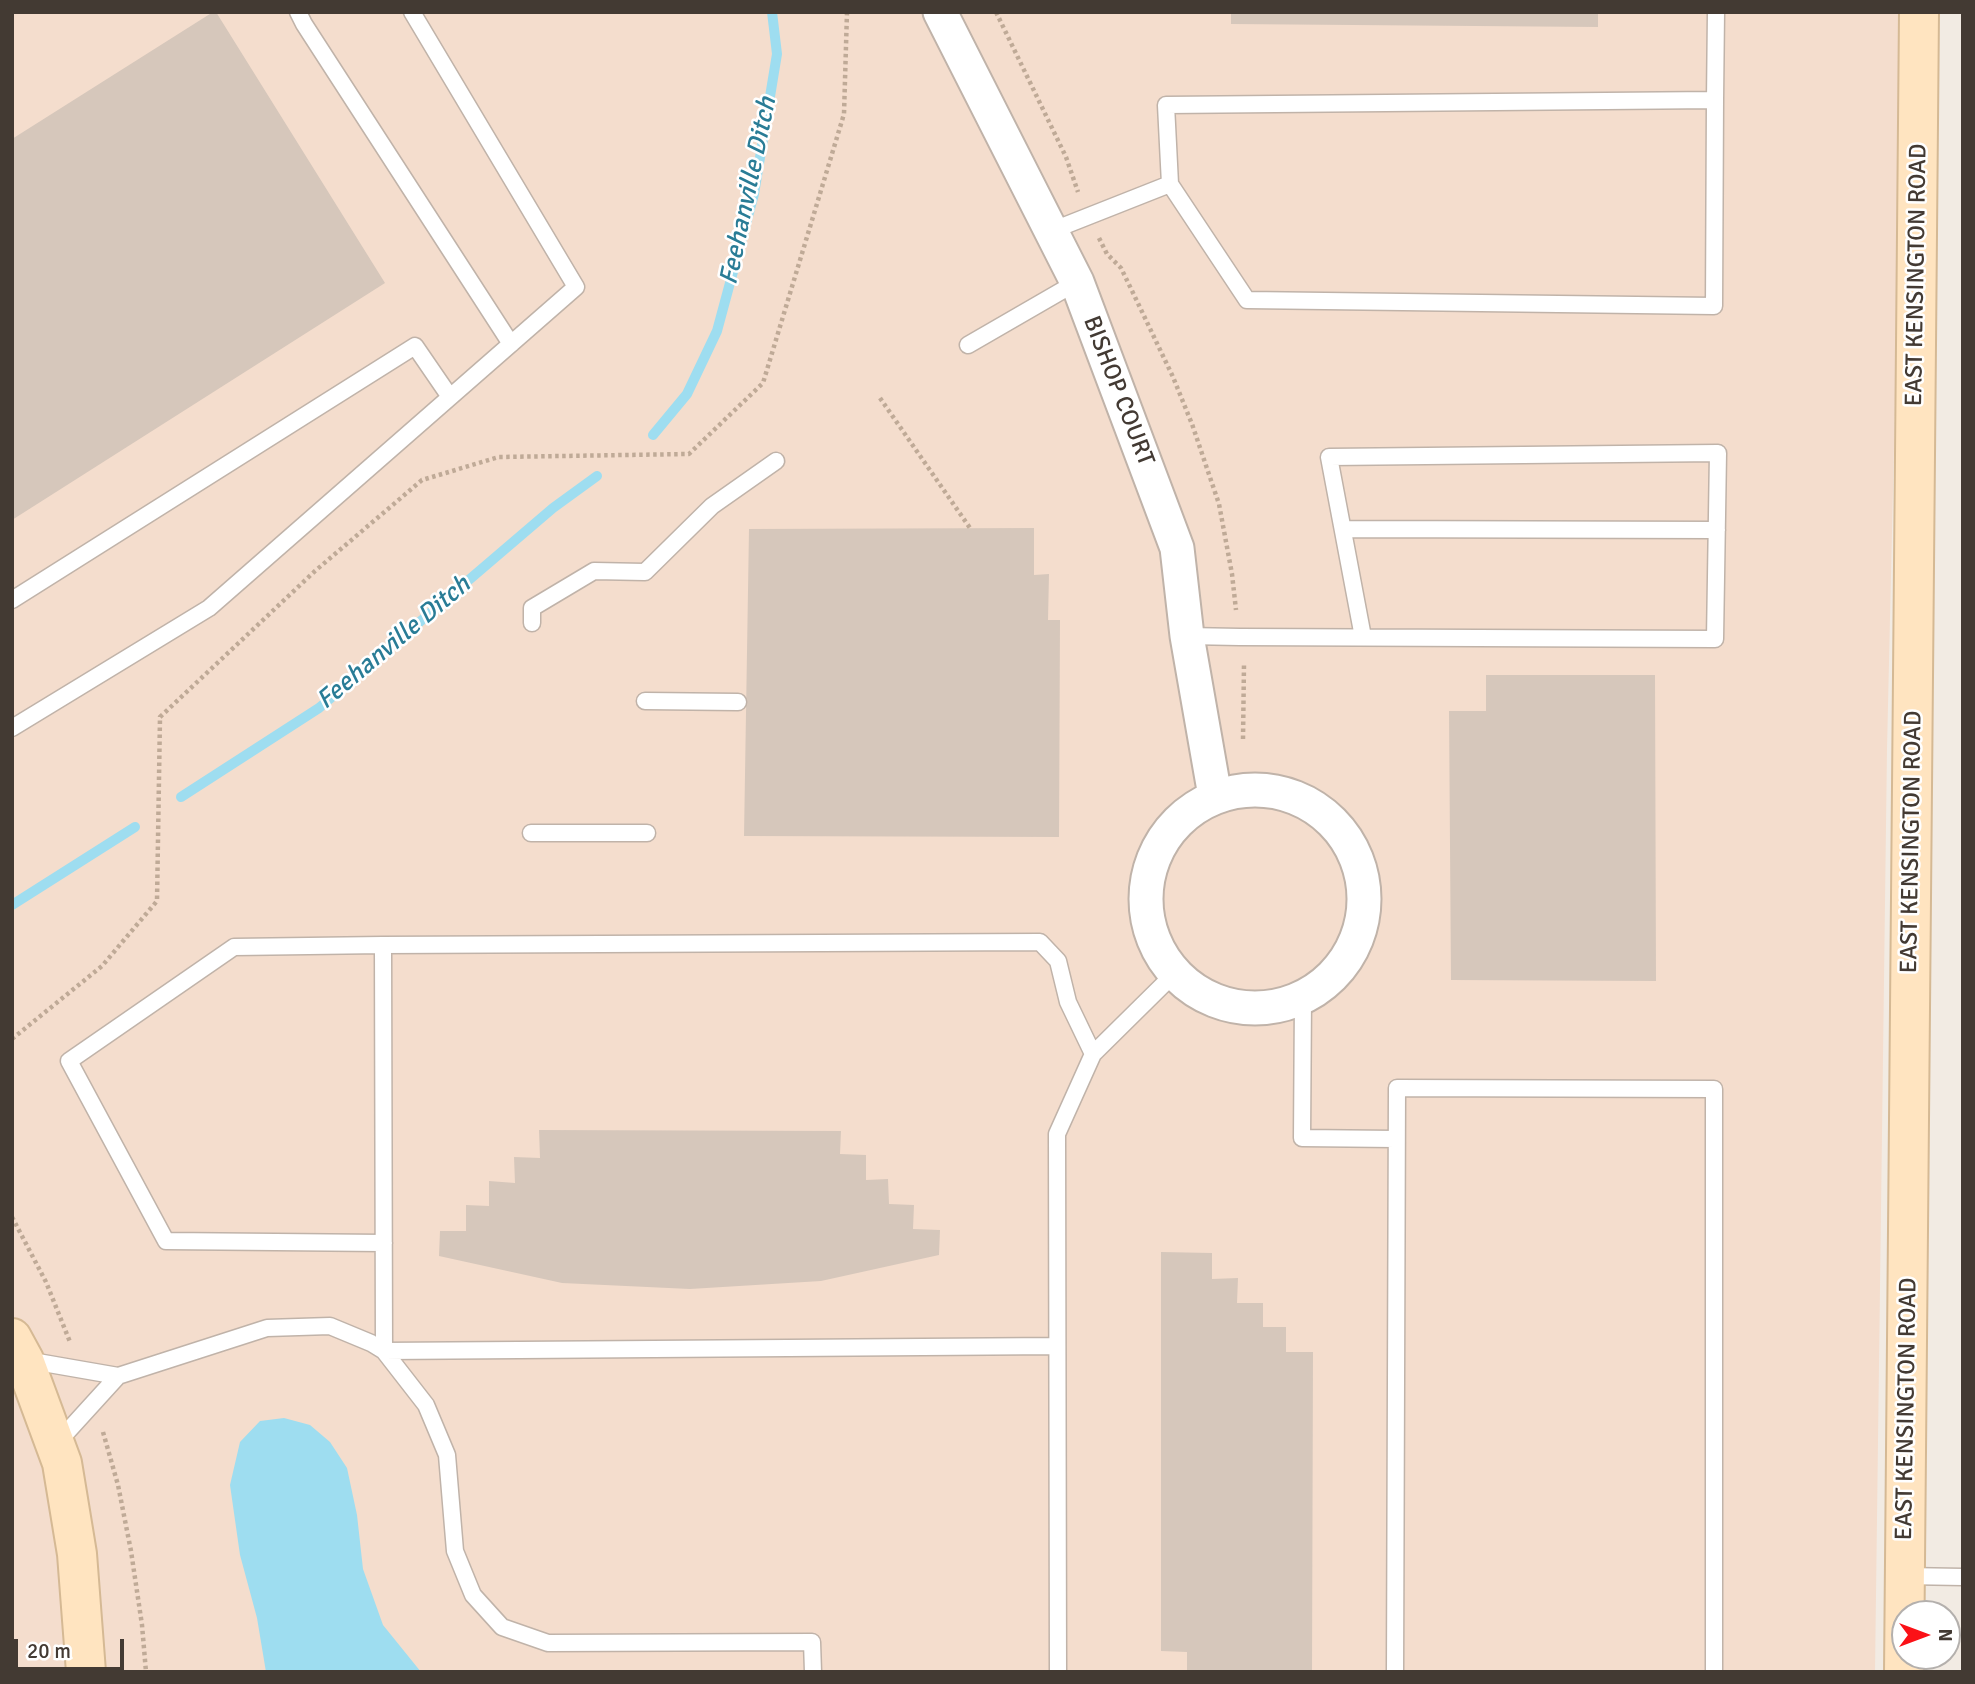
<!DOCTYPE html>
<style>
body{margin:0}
#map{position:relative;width:1975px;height:1684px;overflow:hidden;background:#f2ebe3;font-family:Signika,sans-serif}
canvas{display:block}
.frame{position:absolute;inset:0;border:14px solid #433a33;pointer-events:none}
.north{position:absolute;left:1891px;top:1600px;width:70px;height:70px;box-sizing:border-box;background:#fff;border:2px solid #b4b0ad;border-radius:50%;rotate:90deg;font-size:19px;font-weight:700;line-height:28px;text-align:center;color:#433a33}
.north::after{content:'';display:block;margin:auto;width:24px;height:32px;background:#fb1117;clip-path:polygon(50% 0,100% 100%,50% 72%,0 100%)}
.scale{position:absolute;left:14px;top:1639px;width:110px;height:32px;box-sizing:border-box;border:4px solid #433a33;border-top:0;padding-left:9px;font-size:21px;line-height:24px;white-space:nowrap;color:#433a33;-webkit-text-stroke:5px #fff;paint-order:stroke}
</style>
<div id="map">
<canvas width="1975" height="1684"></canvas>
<div class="frame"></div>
<div class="north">N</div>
<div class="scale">20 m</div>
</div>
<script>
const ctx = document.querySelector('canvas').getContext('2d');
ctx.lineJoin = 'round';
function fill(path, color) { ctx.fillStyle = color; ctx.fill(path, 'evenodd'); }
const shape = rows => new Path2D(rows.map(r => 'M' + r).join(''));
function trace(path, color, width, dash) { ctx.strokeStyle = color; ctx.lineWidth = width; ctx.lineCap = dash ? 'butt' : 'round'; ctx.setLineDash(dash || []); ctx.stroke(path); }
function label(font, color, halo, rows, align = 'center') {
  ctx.font = font + ' Signika,sans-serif'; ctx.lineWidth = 5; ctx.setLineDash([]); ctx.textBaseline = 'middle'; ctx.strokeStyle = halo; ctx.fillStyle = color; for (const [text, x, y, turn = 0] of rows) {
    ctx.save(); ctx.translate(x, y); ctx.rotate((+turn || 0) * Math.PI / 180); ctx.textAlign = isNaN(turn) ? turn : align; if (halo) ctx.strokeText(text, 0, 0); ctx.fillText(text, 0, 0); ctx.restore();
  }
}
fill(shape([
 [12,12,1900,12,1898,271,1887,749,1875,1672,12,1672]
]), '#f4ddcd');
fill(shape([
 [284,1418,310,1425,330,1442,347,1468,357,1515,363,1569,383,1625,421,1672,266,1672,257,1618,240,1555,230,1485,240,1442,260,1421]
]), '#9eddf0');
trace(shape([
 [653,435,687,394,717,331,754,194,777,54,772,12],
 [181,797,319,708,553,508,597,476],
 [12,905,135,827]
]), '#9eddf0', 10);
fill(shape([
 [213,12,216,12,385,283,12,520,12,139],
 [1231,12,1598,12,1598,27,1231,24],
 [1034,528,1034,575,1049,574,1048,620,1060,620,1059,837,744,836,749,529],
 [1486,675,1655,675,1656,981,1451,980,1449,711,1486,711],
 [539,1130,841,1131,840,1154,866,1155,866,1180,888,1179,889,1204,914,1205,913,1229,940,1230,939,1255,821,1281,690,1289,562,1283,439,1256,440,1231,466,1231,466,1205,489,1206,489,1181,515,1183,514,1157,540,1158],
 [1161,1252,1212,1253,1212,1279,1238,1278,1237,1303,1263,1303,1263,1327,1286,1327,1286,1352,1313,1352,1312,1672,1187,1672,1187,1652,1161,1651]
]), '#d6c7bb');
const lane = shape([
 [298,12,304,24,511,344],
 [1715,100,1166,105,1170,184,1247,300,1714,306,1715,100,1716,12],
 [1051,231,1170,184],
 [968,345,1077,282],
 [1343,529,1717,530],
 [12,600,415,346,450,397],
 [532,623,532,608,594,571,645,572,712,506,776,461],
 [1187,636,1240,637,1715,639,1718,453,1329,457,1363,637],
 [645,701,738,702],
 [12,728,209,608,576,287,412,12],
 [531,833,647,833],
 [383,945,384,1351,1057,1346],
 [1303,998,1302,1138,1395,1139],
 [384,1243,166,1241,69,1061,234,947,383,945,1040,942,1058,961,1068,1002,1093,1054],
 [26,1360,118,1376,267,1328,330,1326,371,1343,384,1351,426,1405,447,1455,455,1551,473,1595,502,1627,548,1643,812,1642,813,1672],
 [57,1443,118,1376],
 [1905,1576,1963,1577],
 [1058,1672,1057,1134,1093,1054,1174,974],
 [1395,1672,1397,1088,1714,1089,1714,1672]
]);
const street = shape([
 [940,12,1077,282,1177,548,1187,636,1215,796],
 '1146 899a109 109 0 1 1 218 0a109 109 0 1 1-218 0Z'
]);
const secondary = shape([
 [12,1338,24,1360,62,1463,77,1554,86,1672],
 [1904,1672,1919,12]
]);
trace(lane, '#c0b3a9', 19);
trace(street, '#c0b3a9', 37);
trace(secondary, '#d5b994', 42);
trace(shape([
 [996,12,1066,157,1078,192],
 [1099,238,1107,254,1121,268,1135,297,1173,377,1192,424,1219,504,1232,574,1236,610],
 [880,398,970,528],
 [1243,739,1244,664],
 [12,1039,102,966,157,901,160,717,315,571,422,480,499,457,689,454,763,383,844,114,847,12],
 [12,1217,46,1282,70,1342],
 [103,1432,118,1485,131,1551,142,1625,146,1672]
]), '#bfaa97', 4.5, [3.5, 3.5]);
trace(lane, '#fff', 16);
trace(street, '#fff', 33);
trace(secondary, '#ffe4c0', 38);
label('24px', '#433a33', '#fff', [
 ["EAST KENSINGTON ROAD",1917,275,-89],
 ["BISHOP COURT",1118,391,69],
 ["EAST KENSINGTON ROAD",1912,842,-89],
 ["EAST KENSINGTON ROAD",1907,1409,-89]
]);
label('italic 26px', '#297c96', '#fff', [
 ["Feehanville Ditch",749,191,-78],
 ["Feehanville Ditch",394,643,-40]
]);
</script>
